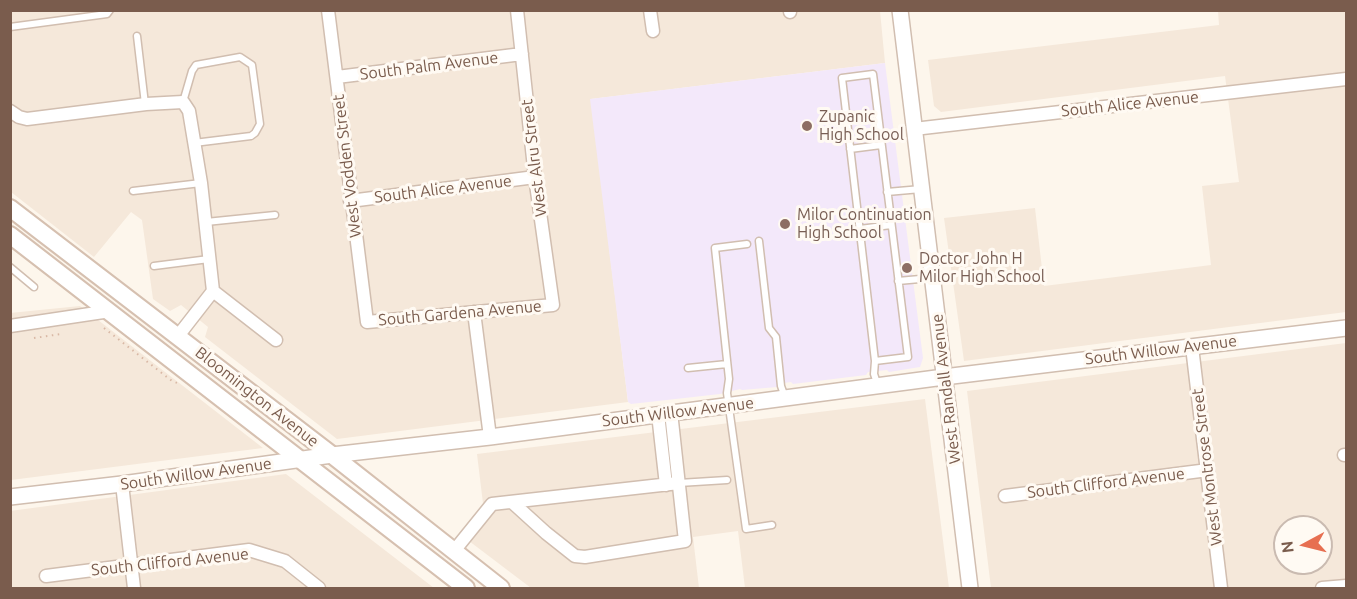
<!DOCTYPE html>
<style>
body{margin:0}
#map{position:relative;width:1357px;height:599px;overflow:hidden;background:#fdf6ec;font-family:Ubuntu,sans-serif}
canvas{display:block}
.frame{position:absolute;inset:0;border:12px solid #7a5c4d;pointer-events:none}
.north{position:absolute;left:1273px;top:515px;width:60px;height:60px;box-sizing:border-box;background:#fffaf3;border:2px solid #cabbb1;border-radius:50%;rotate:263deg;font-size:16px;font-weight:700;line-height:24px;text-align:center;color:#7a5c4d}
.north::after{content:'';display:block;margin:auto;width:21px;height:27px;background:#e76f51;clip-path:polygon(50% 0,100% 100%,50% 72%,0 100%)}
</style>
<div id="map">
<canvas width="1357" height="599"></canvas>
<div class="frame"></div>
<div class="north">N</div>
</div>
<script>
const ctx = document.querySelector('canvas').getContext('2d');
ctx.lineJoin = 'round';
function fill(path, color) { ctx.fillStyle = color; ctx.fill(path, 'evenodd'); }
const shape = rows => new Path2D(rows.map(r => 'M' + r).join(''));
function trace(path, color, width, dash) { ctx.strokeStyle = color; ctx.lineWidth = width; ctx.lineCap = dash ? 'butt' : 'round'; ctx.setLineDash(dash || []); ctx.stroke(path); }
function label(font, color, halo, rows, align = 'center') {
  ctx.font = font + ' Ubuntu,sans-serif'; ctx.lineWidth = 6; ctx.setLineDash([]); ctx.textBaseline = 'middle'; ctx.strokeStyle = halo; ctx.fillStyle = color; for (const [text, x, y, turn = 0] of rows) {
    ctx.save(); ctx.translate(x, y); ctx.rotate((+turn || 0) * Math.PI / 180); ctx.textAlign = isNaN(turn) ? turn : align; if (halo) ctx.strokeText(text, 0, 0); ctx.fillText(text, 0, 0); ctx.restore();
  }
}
fill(shape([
 [10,11,880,11,885,63,591,99,628,402,337,439,205,337,208,327,181,305,170,311,153,299,142,220,131,212,94,257,11,192],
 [1218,11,1346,11,1346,312,964,361,944,218,1035,208,1044,286,1211,265,1202,186,1239,182,1225,76,941,112,934,106,928,60,1219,25],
 [80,306,263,448,11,480,10,313],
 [1346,343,1346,588,991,588,967,391],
 [1285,527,1321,527,1321,563,1285,563],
 [925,399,949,588,745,588,738,531,693,537,699,588,531,588,469,541,485,520,477,454],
 [286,474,434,588,11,588,10,511]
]), '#f5e8da');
fill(shape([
 [885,63,923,358,920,367,889,372,887,370,868,372,866,375,793,384,791,382,777,384,777,387,742,390,740,389,720,394,631,404,628,402,590,99]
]), '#f3e8fa');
const service = shape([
 [10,27,107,14,110,10],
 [137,36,145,104],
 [183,102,192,71,196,65,240,57,252,65,260,124,255,133,251,136,194,143],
 [850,149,881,145],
 [133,191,201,183],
 [887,192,921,189],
 [206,222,275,215],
 [860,229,891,225],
 [759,241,769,328,776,337,781,386,785,397],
 [747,244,715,248,729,379,727,393,746,529,772,525],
 [154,266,209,259],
 [10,267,34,287],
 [898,281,931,278],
 [875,361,908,357,873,74,842,78,875,361,874,374,878,386],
 [688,368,727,364],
 [679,483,727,480]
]);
const minor = shape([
 [328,10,367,322,553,305,535,177,517,10],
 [650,10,653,31],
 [790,10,790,12],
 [337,77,522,54],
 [10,111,19,117,27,119,146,104,183,102,189,111,201,183,213,291,276,340],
 [914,129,1346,79],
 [350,201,535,177],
 [474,312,490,437],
 [10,326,110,311],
 [178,336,213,291],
 [1192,347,1221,588],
 [658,414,666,485],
 [1344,455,1346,455],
 [122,484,134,588],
 [1005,496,1208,470],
 [513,503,546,533,575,556,585,557,685,541,671,412],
 [454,551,492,504,679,483],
 [46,576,249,550,285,561,319,588],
 [1322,588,1346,586]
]);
const tertiary = shape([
 [900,10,970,588],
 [10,497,122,484,332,455,490,437,944,377,1346,328]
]);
const secondary = shape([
 [10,208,332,455,501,588],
 [10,235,466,588]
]);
trace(service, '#d1beb0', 9);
trace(minor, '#d1beb0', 15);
trace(tertiary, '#d1beb0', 18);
trace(secondary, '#d6c0b0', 20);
trace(shape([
 [104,328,172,381,180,384],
 [34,338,61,334]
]), '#d9b8a5', 2, [1.5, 4.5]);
trace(service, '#fff', 6);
trace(minor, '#fff', 12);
trace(tertiary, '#fff', 15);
trace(secondary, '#fff', 16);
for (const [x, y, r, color] of [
 [807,126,6,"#8d6e63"],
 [785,224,6,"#8d6e63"],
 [907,268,6,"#8d6e63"]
]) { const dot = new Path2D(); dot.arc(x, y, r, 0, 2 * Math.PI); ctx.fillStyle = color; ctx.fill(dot); trace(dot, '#fffaf3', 2); }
label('16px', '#7a5c4d', '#fffaf3', [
 ["South Palm Avenue",429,66,-7],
 ["South Alice Avenue",1130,104,-6],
 ["West Alru Street",534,158,-97],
 ["West Vodden Street",347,166,-97],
 ["South Alice Avenue",443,189,-7],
 ["South Gardena Avenue",460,313,-5],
 ["South Willow Avenue",1161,350,-7],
 ["West Randall Avenue",946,389,-97],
 ["Bloomington Avenue",257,397,38],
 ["South Willow Avenue",678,412,-7],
 ["West Montrose Street",1207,467,-97],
 ["South Willow Avenue",196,474,-8],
 ["South Clifford Avenue",1106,483,-7],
 ["South Clifford Avenue",170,562,-6]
]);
label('16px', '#785e54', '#fffaf3', [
 ["Zupanic",819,117],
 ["High School",819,135],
 ["Milor Continuation",797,215],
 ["High School",797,233],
 ["Doctor John H",919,259],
 ["Milor High School",919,277]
], 'left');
</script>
